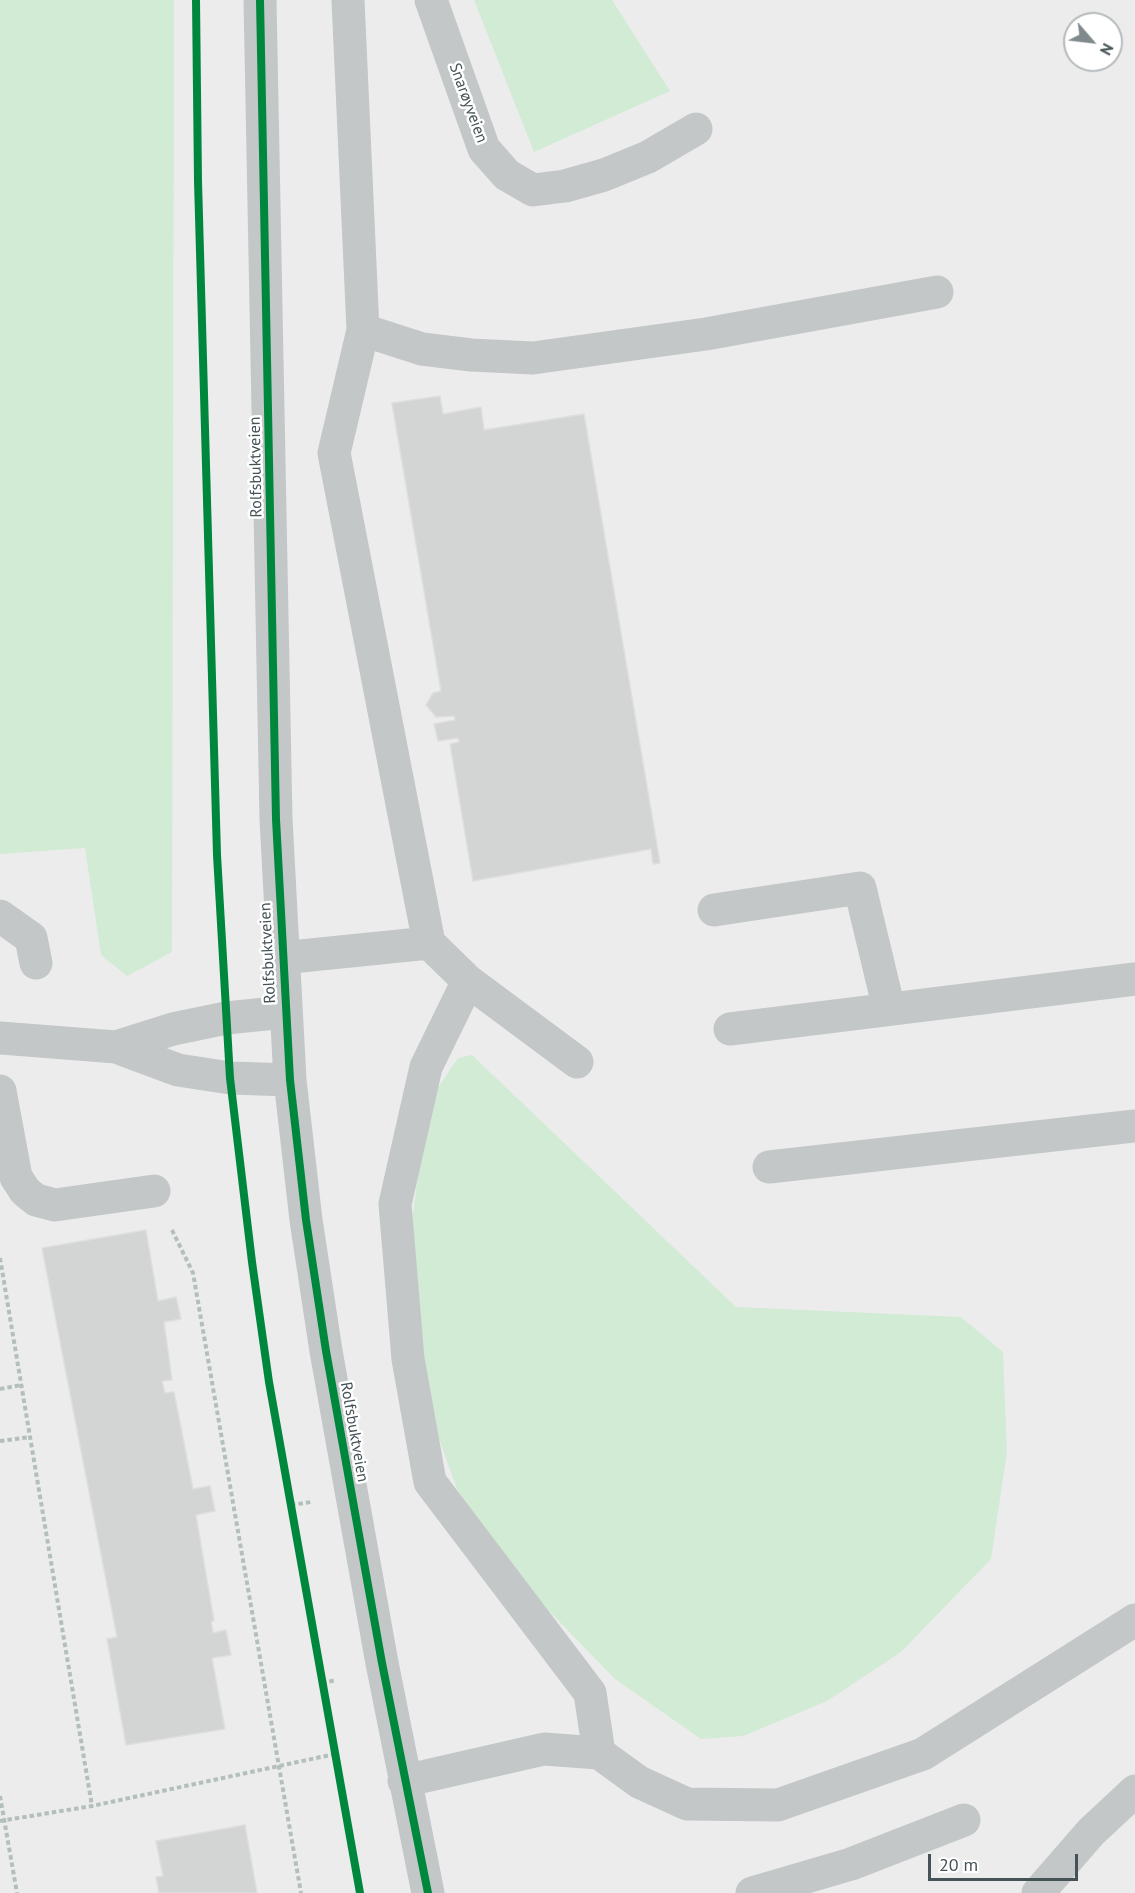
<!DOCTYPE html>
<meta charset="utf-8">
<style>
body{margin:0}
#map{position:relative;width:1135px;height:1893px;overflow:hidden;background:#edecec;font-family:"PT Sans",sans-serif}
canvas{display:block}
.north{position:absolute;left:1063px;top:12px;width:60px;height:60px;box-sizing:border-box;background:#fff;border:2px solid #b5babc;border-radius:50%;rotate:118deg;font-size:16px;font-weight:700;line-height:24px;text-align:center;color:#455357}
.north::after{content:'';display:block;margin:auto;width:21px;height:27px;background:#80898b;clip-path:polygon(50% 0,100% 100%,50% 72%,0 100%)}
.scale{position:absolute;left:928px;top:1854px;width:150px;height:27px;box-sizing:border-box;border:3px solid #455357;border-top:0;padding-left:8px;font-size:18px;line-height:21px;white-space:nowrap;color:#455357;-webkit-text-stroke:4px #fff;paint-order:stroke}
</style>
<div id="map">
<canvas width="1135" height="1893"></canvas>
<div class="north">N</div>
<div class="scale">20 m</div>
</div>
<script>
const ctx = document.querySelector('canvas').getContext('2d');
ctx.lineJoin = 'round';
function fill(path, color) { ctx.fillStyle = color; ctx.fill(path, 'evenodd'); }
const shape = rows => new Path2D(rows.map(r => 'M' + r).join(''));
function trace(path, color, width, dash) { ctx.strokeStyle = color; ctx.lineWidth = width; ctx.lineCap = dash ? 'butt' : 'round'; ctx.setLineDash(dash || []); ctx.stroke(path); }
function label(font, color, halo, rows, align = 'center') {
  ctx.font = font + ' "PT Sans",sans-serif'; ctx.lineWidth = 5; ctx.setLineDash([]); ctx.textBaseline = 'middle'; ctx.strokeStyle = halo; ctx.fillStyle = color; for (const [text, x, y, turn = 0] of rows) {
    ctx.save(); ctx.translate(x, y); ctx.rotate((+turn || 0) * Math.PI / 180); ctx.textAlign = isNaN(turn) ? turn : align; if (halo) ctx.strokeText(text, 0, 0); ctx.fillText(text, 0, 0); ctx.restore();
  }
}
fill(shape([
 [0,0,174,0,172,952,127,976,101,955,85,848,0,854],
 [474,0,612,0,670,91,534,152],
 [472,1055,736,1307,961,1317,1003,1352,1007,1452,991,1559,901,1652,827,1701,743,1736,701,1739,615,1679,513,1574,457,1489,429,1411,412,1222,427,1104,458,1058]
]), '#d1ebd5');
const building = shape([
 [440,396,443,414,481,407,484,430,584,414,660,863,653,864,651,849,473,881,450,744,459,742,458,738,438,741,434,724,455,720,454,716,436,717,426,705,433,693,441,691,392,403,440,396],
 [146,1230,158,1301,176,1297,181,1319,164,1322,172,1380,162,1381,165,1393,174,1392,193,1489,210,1486,215,1511,196,1515,214,1621,211,1621,213,1633,226,1630,231,1655,212,1658,225,1729,126,1745,107,1639,117,1637,42,1248,146,1230],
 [245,1825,257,1893,159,1893,156,1877,163,1876,156,1841,245,1825]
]);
fill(building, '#d3d4d4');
trace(building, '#dededf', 1.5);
trace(shape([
 [172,1230,193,1273,301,1893],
 [0,1258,92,1806],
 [0,1389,21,1385],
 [0,1441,30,1437],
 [291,1505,311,1502],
 [322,1683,336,1680],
 [0,1796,17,1893],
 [0,1821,92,1806,335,1754]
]), '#b3c0b9', 4, [4.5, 3]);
trace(shape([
 [260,0,276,819,290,1080,306,1220,326,1351,382,1663,428,1893],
 [348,0,363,330,334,453,429,943],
 [431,0,484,149,507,175,533,190,565,186,604,175,648,157,696,129],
 [363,330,422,349,471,355,533,358,706,334,937,292],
 [714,910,860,888,889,1009],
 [0,916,31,938,36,963],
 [281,958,429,943,468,981,577,1062],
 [468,981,426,1067,395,1204,408,1359,430,1482,590,1693,599,1753],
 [730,1029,1135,979],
 [0,1038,116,1047,178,1070,230,1078,290,1080],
 [116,1047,173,1029,226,1018,285,1012],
 [0,1091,16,1177,25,1191,36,1200,55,1205,154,1191],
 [769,1167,1135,1126],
 [404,1781,544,1749,599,1753,639,1782,687,1804,778,1805,923,1754,1135,1620],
 [752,1893,851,1864,964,1820],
 [1038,1893,1091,1832,1135,1791]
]), '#c3c7c8', 33);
trace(shape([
 [196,0,198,181,217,855,230,1078,252,1262,269,1382,360,1893],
 [260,0,276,819,290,1080,306,1220,326,1351,382,1663,428,1893]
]), '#00873e', 8);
label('16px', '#455357', '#fff', [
 ["Snarøyveien",468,103,70],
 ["Rolfsbuktveien",256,467,-91],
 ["Rolfsbuktveien",268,953,-93],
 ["Rolfsbuktveien",354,1432,80]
]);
</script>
